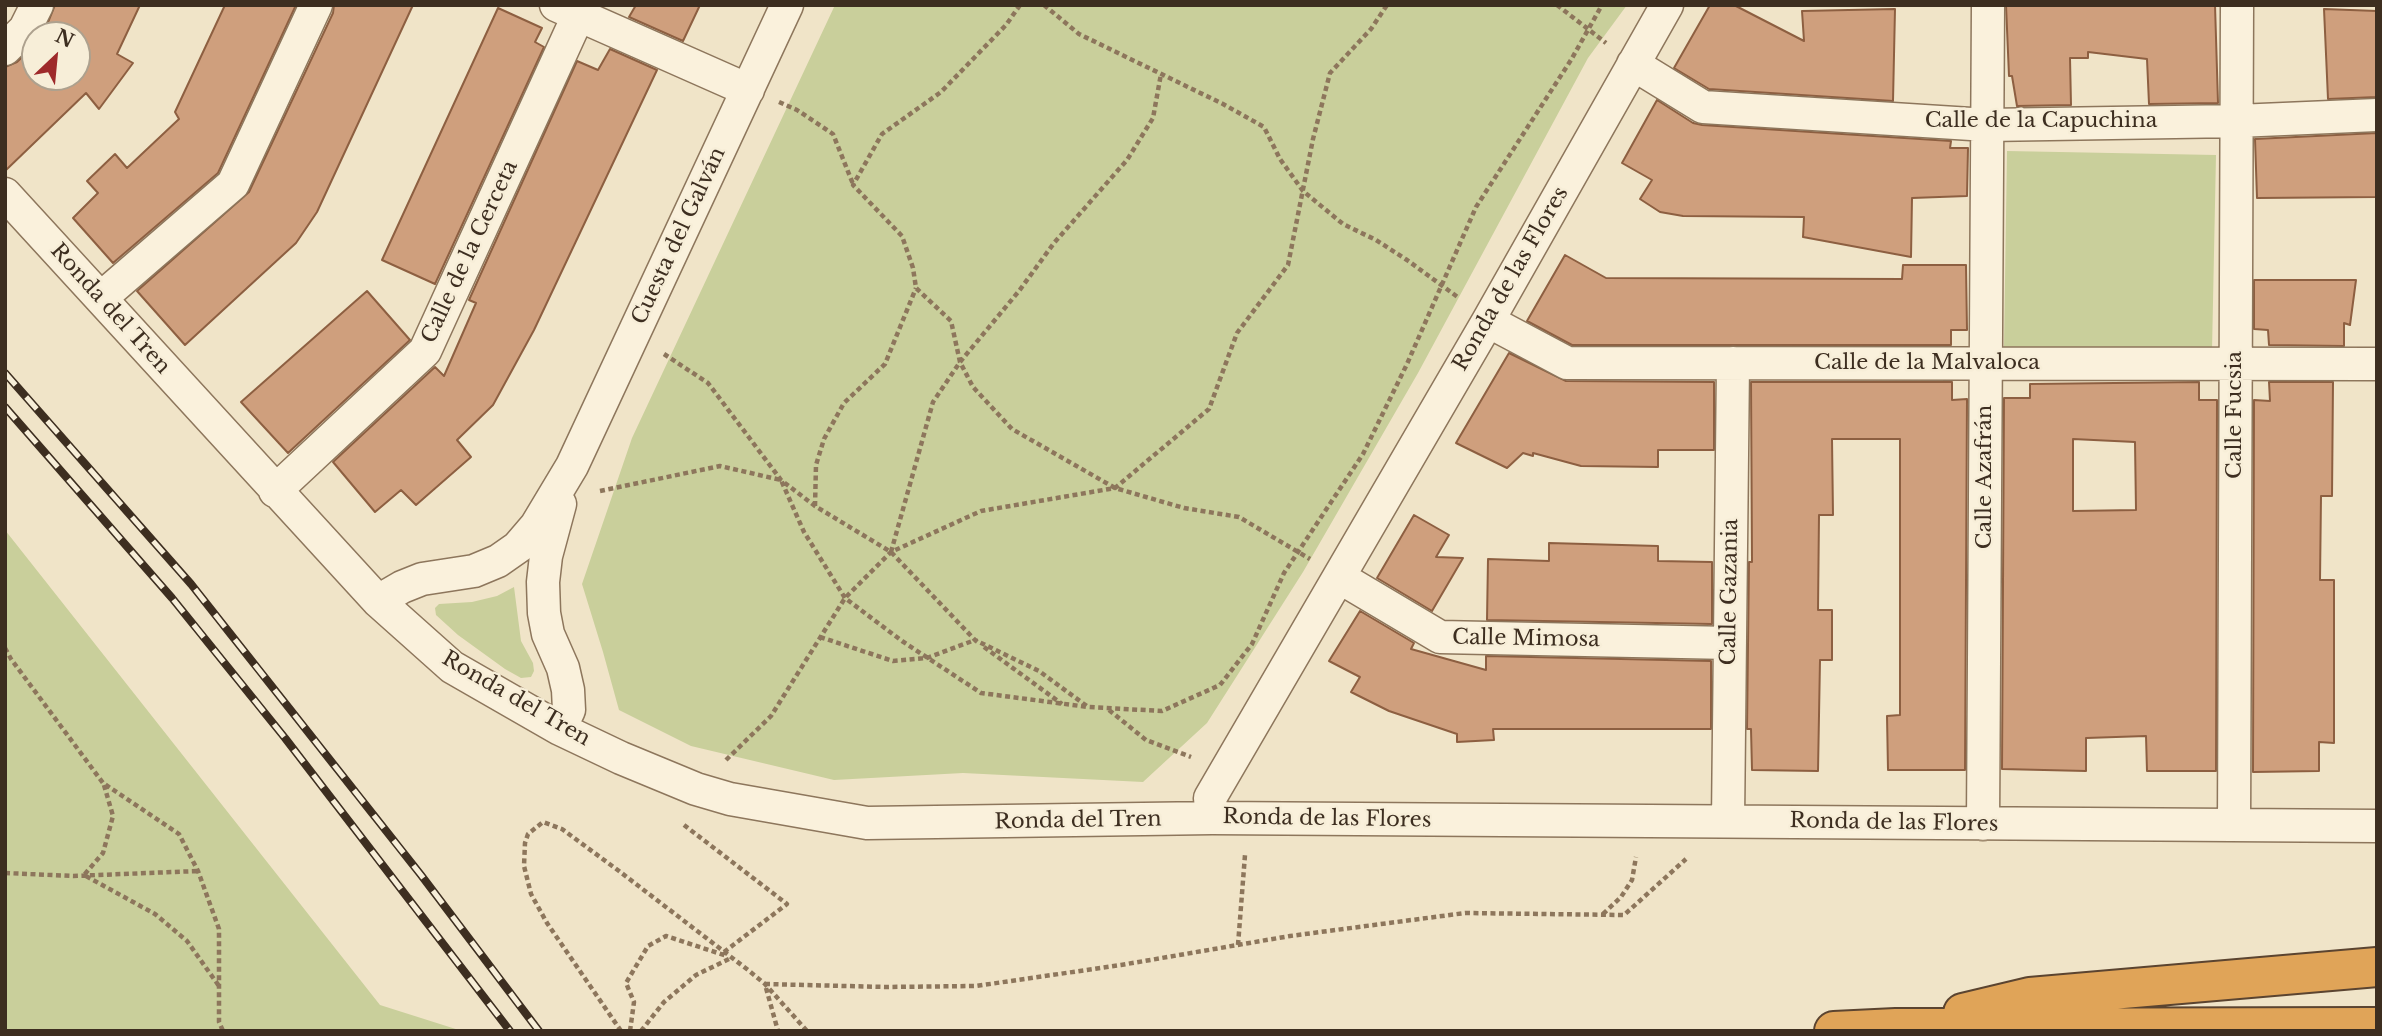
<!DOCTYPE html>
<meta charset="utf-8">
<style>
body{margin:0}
#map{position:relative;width:2382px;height:1036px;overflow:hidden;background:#f0e4c8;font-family:"Libre Baskerville",serif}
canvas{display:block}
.frame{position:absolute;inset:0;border:7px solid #3d2e20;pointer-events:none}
.north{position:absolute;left:21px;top:21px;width:70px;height:70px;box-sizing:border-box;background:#f7eed8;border:2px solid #ada18e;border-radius:50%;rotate:26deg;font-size:19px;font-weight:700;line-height:28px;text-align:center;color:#3d2e20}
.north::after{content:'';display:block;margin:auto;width:24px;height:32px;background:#9e2a2b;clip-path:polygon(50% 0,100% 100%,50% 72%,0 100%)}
</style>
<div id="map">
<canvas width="2382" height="1036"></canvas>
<div class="frame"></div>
<div class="north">N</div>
</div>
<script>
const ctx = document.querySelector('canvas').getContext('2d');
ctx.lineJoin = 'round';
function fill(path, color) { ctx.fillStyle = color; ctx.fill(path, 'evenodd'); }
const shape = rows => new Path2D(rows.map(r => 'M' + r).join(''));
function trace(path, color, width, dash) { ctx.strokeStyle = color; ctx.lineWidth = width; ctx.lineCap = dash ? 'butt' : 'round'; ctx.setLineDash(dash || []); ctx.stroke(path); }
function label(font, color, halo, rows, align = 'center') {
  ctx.font = font + ' "Libre Baskerville",serif'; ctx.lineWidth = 5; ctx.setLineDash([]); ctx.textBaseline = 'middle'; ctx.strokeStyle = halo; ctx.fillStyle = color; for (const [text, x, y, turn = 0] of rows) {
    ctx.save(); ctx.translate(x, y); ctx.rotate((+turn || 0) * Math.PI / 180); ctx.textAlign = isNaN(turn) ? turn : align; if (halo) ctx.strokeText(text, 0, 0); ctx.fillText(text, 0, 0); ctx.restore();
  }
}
fill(shape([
 [835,5,1627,5,1588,58,1418,373,1303,572,1207,723,1143,782,963,773,834,780,691,746,619,710,603,652,582,584,632,438],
 [2007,151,2216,155,2212,351,2004,347],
 [5,530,380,1005,462,1031,5,1031],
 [514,587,521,641,533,663,534,671,531,677,521,678,505,669,458,635,436,615,435,608,439,604,472,602,497,596]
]), '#c9cf9b');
const building = shape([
 [55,5,140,5,117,54,133,63,99,109,86,93,5,171,5,67,17,62,35,45,35,77,77,77,77,35,43,35,55,5],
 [225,5,296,5,218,173,113,263,73,218,98,193,87,181,115,154,127,168,179,119,175,112,225,5],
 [334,5,413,5,317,212,296,243,185,345,137,291,249,192,333,13,334,5],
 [636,5,700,5,683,41,629,17,636,5],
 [1710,5,1734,5,1804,41,1802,11,1895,9,1893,101,1709,89,1674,68,1710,5],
 [2006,5,2215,5,2218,103,2149,104,2147,59,2088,52,2088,58,2070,58,2071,105,2017,106,2012,76,2009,76,2006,5],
 [498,8,542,28,535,42,544,47,435,284,382,260,498,8],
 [2324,9,2377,11,2377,97,2328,99,2324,9],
 [610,49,657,70,534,330,493,405,457,440,471,457,416,505,401,490,375,512,333,462,435,367,444,376,476,303,469,300,577,61,598,70,610,49],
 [1657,100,1693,123,1702,125,1951,141,1950,148,1968,148,1967,196,1912,198,1911,257,1803,237,1804,217,1683,216,1660,212,1640,199,1652,180,1622,163,1657,100],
 [2377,133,2377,197,2257,198,2255,139,2377,133],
 [1565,255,1606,278,1902,279,1903,265,1966,265,1967,330,1951,330,1951,345,1572,345,1527,321,1565,255],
 [2254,280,2356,280,2350,325,2344,323,2344,346,2269,345,2268,330,2254,329,2254,280],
 [367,291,410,340,288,453,241,402,367,291],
 [1509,353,1566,381,1714,382,1714,450,1658,450,1658,467,1581,466,1533,453,1533,456,1523,453,1507,468,1456,443,1509,353],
 [1751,382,1952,382,1952,400,1967,399,1965,770,1888,770,1887,716,1900,715,1900,439,1832,439,1833,515,1819,515,1818,610,1832,610,1832,660,1820,660,1818,771,1752,770,1751,729,1747,729,1749,562,1752,562,1751,382],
 [2199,382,2199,400,2217,400,2216,771,2147,771,2146,736,2086,738,2086,771,2002,769,2004,398,2030,398,2030,384,2199,382],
 [2073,439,2135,442,2136,510,2073,511,2073,439],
 [2269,382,2333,382,2332,496,2321,496,2320,580,2334,580,2334,743,2319,742,2319,771,2253,772,2254,400,2270,401,2269,382],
 [1414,515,1449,535,1436,557,1463,558,1432,611,1377,578,1414,515],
 [1549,543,1658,546,1658,561,1712,562,1712,624,1487,620,1488,559,1549,561,1549,543],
 [1360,611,1414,643,1411,649,1486,670,1486,656,1711,661,1711,729,1493,729,1494,740,1457,742,1457,734,1389,711,1351,692,1360,677,1329,661,1360,611]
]);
fill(building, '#cf9f7d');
trace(building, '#8d5f41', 2);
const street = shape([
 [556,5,748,90],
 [5,49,25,29,37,5],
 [1633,64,1703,107,1987,125,2237,121,2377,115],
 [5,194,378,601,452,667,560,729,621,758,696,789,730,799,867,823,1212,818,2377,826],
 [101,298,233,184,316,5],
 [1488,321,1567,363,2377,364],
 [275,491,425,351,583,5],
 [1339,577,1440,637,1730,643],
 [378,601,402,587,422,579,474,571,498,561,518,547,536,526,572,466,787,5],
 [560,729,569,710,568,690,563,668,548,634,544,613,543,582,546,556,560,504],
 [1212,818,1210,798,1488,321,1667,5],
 [1728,821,1733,363],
 [1983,824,1988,5],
 [2234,825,2237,5]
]);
const highway = shape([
 [1963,1013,2030,997,2377,967],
 [1834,1031,1896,1028,2377,1027]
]);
trace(street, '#8d765c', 35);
trace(highway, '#5b4430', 42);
trace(shape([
 [1020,5,1006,25,941,92,882,134,853,185,902,236,913,268,916,288,951,321,960,362,973,387,1012,429,1115,488,1184,508,1239,517,1310,559],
 [1044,5,1079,34,1223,104,1264,127,1280,159,1303,191,1343,224,1376,240,1407,260,1459,298],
 [1557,5,1606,43],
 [779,102,797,110,833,134,853,184],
 [664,354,708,383,781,480,815,506,891,552,975,640,1039,671,1088,707,1162,711,1220,685,1252,644,1284,573,1363,454,1407,364,1476,207,1571,60,1602,5],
 [600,491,720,466,781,480,804,532,845,598,902,641,981,693,1088,707],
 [815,506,816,465,824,439,844,403,885,364,916,288],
 [891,552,933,402,960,362,1019,291,1054,243,1127,160,1153,118,1161,74],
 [820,637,893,661,927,658,975,640,977,642],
 [984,647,1062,704],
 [5,648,11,659,103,783,179,834,198,871,219,929,219,1022,223,1031],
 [1109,710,1146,740,1191,757],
 [726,760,771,716,845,598,891,552,981,511,1115,488,1209,409,1237,333,1288,265,1313,139,1330,73,1371,29,1387,5],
 [104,785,113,816,103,853,84,875,155,914,187,941,219,986],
 [684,825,787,904,724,952],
 [5,873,73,876,198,871],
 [1603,914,1621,897,1632,880,1636,857],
 [1238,945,1245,855],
 [765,984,886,987,976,986,1121,965,1290,936,1465,913,1624,915,1686,859],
 [766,988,778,1031],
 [621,1031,547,923,531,894,524,866,525,843,528,834,543,822,562,829,619,871,748,970,765,984,807,1031],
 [630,1031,634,1002,626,983,648,946,666,936,727,956],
 [641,1031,664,1002,696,975,731,958]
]), '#8d765c', 4.5, [5, 3.5]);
trace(street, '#faf1dc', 32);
trace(highway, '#e0a458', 38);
const rail = shape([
 [5,373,191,584,421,875,539,1031],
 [5,407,172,598,285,738,510,1031]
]);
trace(rail, '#3d2e20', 8);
trace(rail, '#f7eed8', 5, [16]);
label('21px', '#3d2e20', '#f7eed8', [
 ["Calle de la Capuchina",2041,121],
 ["Cuesta del Galván",679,236,-65],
 ["Calle de la Cerceta",470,252,-65],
 ["Ronda de las Flores",1511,279,-60],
 ["Ronda del Tren",110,309,48],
 ["Calle de la Malvaloca",1927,363],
 ["Calle Fucsia",2235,415,-90],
 ["Calle Azafrán",1985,477,-90],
 ["Calle Gazania",1730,592,-89],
 ["Calle Mimosa",1526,639,1],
 ["Ronda del Tren",516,699,30],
 ["Ronda de las Flores",1327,819,1],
 ["Ronda del Tren",1078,821,-1],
 ["Ronda de las Flores",1894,823,1]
]);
</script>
